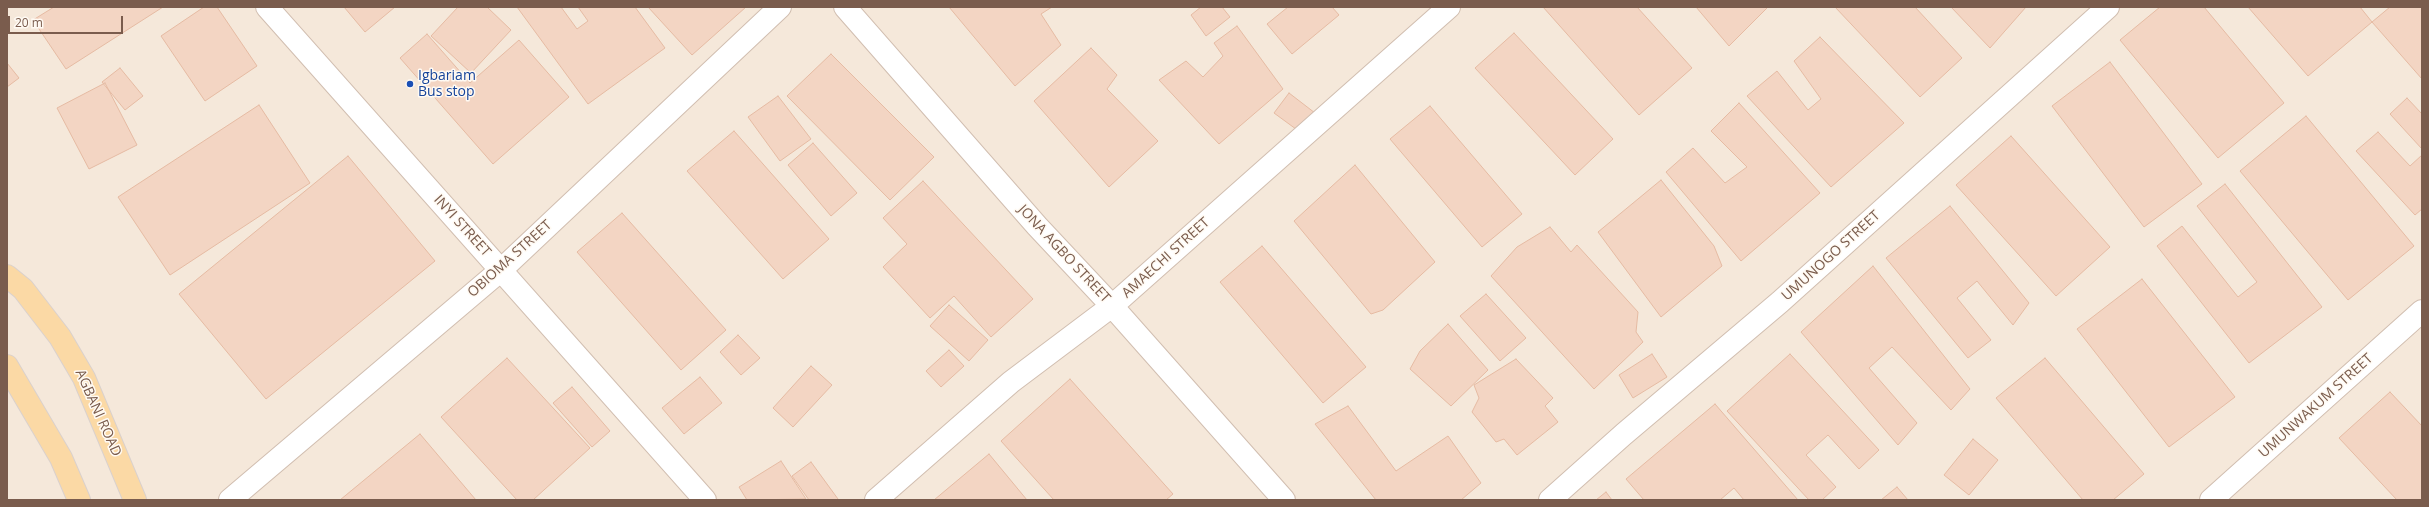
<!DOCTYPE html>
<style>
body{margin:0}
#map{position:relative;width:2429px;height:507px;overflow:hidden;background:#fdf6ec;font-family:"Open Sans",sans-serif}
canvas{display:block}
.frame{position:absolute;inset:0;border:8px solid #7a5c4d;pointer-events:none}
.scale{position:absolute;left:8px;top:16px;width:115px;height:18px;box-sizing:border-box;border:2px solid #7a5c4d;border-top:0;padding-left:5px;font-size:12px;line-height:14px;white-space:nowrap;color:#7a5c4d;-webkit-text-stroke:3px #fffaf3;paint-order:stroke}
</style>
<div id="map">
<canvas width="2429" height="507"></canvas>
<div class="frame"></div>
<div class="scale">20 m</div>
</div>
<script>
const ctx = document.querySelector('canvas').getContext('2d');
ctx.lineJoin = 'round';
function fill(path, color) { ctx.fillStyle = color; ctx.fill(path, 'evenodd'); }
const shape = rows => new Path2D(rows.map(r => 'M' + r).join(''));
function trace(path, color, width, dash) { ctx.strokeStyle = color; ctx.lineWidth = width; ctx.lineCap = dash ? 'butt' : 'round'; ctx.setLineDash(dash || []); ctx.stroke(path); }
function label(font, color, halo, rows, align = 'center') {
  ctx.font = font + ' "Open Sans",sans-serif'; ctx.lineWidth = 3; ctx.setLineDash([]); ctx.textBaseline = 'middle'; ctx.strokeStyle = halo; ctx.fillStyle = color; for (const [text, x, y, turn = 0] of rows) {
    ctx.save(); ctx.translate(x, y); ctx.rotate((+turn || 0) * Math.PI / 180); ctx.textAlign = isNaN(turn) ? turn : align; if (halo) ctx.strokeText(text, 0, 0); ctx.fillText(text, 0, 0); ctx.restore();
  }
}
fill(shape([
 [7,7,2422,7,2422,500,7,500]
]), '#f5e8da');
const building = shape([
 [54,7,163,7,66,69,33,20,54,7],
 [204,7,217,7,257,66,205,101,161,36,204,7],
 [344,7,395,7,365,32,344,7],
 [458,7,487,7,511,30,471,73,431,36,458,7],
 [517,7,561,7,577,29,588,21,578,7,635,7,665,48,588,104,517,7],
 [648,7,746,7,692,55,648,7],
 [949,7,1052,7,1041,14,1061,45,1015,86,949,7],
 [1201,7,1222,7,1230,17,1206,36,1191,15,1201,7],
 [1288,7,1332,7,1339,15,1292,54,1267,24,1288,7],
 [1543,7,1637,7,1692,68,1639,115,1543,7],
 [1696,7,1768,7,1729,46,1696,7],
 [1835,7,1915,7,1962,58,1920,97,1835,7],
 [1951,7,2026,7,1990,48,1951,7],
 [2160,7,2204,7,2284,103,2218,158,2120,40,2160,7],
 [2248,7,2360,7,2372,22,2308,76,2248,7],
 [2390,7,2422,7,2422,79,2372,22,2390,7],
 [1237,26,1283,89,1219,144,1159,80,1186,61,1203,77,1223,56,1214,43,1237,26],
 [1514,33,1613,139,1575,175,1475,68,1514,33],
 [427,34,470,83,519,40,569,97,493,164,400,58,427,34],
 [1820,37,1904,123,1831,187,1747,96,1777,71,1808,110,1821,99,1794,61,1820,37],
 [1091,48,1117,75,1107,89,1158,141,1109,187,1034,101,1091,48],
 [831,54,934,157,890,200,787,96,831,54],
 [2110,62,2202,184,2144,227,2052,106,2110,62],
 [7,63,19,78,7,87,7,63],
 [120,68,143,96,125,110,102,82,120,68],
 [105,83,137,145,89,169,57,108,105,83],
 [1289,93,1315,113,1300,132,1274,113,1289,93],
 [778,96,811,139,780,161,748,117,778,96],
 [2407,98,2422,114,2422,149,2390,114,2407,98],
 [1739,103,1820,193,1741,261,1666,172,1693,148,1725,183,1747,167,1711,131,1739,103],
 [259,105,310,183,170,275,118,197,259,105],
 [1430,106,1522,214,1482,247,1390,139,1430,106],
 [2306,116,2414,246,2348,300,2240,171,2306,116],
 [734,131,829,239,783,279,687,171,734,131],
 [2378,132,2410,166,2422,155,2422,209,2415,215,2356,151,2378,132],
 [2011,136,2110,247,2056,296,1956,185,2011,136],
 [813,143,857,193,831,216,788,165,813,143],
 [348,156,435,261,266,399,179,294,348,156],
 [1355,165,1435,262,1383,310,1371,314,1294,221,1355,165],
 [1661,180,1714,246,1722,266,1661,317,1598,232,1661,180],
 [923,181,1033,299,991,337,954,296,930,318,883,267,907,244,883,218,923,181],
 [2225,184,2322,307,2249,363,2157,246,2182,226,2238,297,2257,282,2197,206,2225,184],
 [1950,206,2029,303,2013,325,1977,281,1957,298,1991,340,1968,358,1886,258,1950,206],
 [622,213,726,330,681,370,577,252,622,213],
 [1550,227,1571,252,1577,245,1638,312,1636,332,1643,342,1594,389,1491,276,1517,247,1550,227],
 [1262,246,1366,367,1323,403,1220,282,1262,246],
 [1873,266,1970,389,1951,410,1892,347,1869,368,1917,423,1898,445,1801,332,1873,266],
 [2142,279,2235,397,2169,447,2077,329,2142,279],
 [1486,294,1526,338,1500,361,1460,316,1486,294],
 [949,305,988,340,969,361,930,326,949,305],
 [1448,324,1488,370,1451,406,1410,369,1420,351,1448,324],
 [738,335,760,358,741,375,720,352,738,335],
 [949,350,964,366,941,387,926,371,949,350],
 [1652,354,1667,377,1633,398,1619,375,1652,354],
 [1790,354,1879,450,1859,469,1828,435,1806,455,1836,487,1822,500,1809,500,1727,411,1790,354],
 [507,358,590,448,533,500,517,500,441,417,507,358],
 [2045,358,2144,474,2113,500,2083,500,1996,398,2045,358],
 [1516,359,1553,398,1545,406,1558,422,1517,455,1504,439,1496,442,1472,412,1479,398,1474,385,1516,359],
 [811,366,832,385,793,427,773,408,811,366],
 [700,377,722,403,684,434,662,408,700,377],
 [1070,379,1173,494,1166,500,1054,500,1001,441,1070,379],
 [572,387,610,431,592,447,553,403,572,387],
 [2390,392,2422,426,2422,500,2397,500,2339,438,2390,392],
 [1715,404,1798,500,1744,500,1734,488,1720,500,1644,500,1626,479,1715,404],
 [1348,406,1396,471,1448,436,1481,483,1461,500,1376,500,1315,424,1348,406],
 [420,434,476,500,340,500,420,434],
 [1973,439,1998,460,1969,495,1944,475,1973,439],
 [989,454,1027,500,934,500,989,454],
 [781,461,806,499,747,500,739,487,781,461],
 [811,462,838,499,837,500,809,500,792,476,811,462],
 [1897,487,1908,500,1881,500,1897,487],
 [1606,492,1612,500,1596,500,1606,492]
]);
fill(building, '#f3d5c3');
trace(building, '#e6bba3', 1);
const minor = shape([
 [267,7,705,500],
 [845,7,1037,226,1112,306,1284,500],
 [230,500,501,270,780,7],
 [876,500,1011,382,1112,306,1449,7],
 [1550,500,1624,434,1780,302,2108,7],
 [2211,500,2422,311]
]);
const primary = shape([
 [7,276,23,289,60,337,84,378,135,500],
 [7,366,61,458,79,500]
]);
trace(minor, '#d1beb0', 24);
trace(primary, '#dad1cd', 24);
trace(minor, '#fff', 22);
trace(primary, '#fbd9a5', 22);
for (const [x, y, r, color] of [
 [410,84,4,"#1a4fb4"]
]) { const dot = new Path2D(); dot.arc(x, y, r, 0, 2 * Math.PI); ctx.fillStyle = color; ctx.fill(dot); trace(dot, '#fffaf3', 1.5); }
label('14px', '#164399', '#fffaf3', [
 ["Igbariam",418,76],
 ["Bus stop",418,92]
], 'left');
label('14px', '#7a5c4d', '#fffaf3', [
 ["INYI STREET",462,226,48],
 ["JONA AGBO STREET",1064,254,47],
 ["UMUNOGO STREET",1831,256,-42],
 ["AMAECHI STREET",1166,258,-42],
 ["OBIOMA STREET",510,259,-42],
 ["UMUNWAKUM STREET",2316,406,-42],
 ["AGBANI ROAD",98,413,66]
]);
</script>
